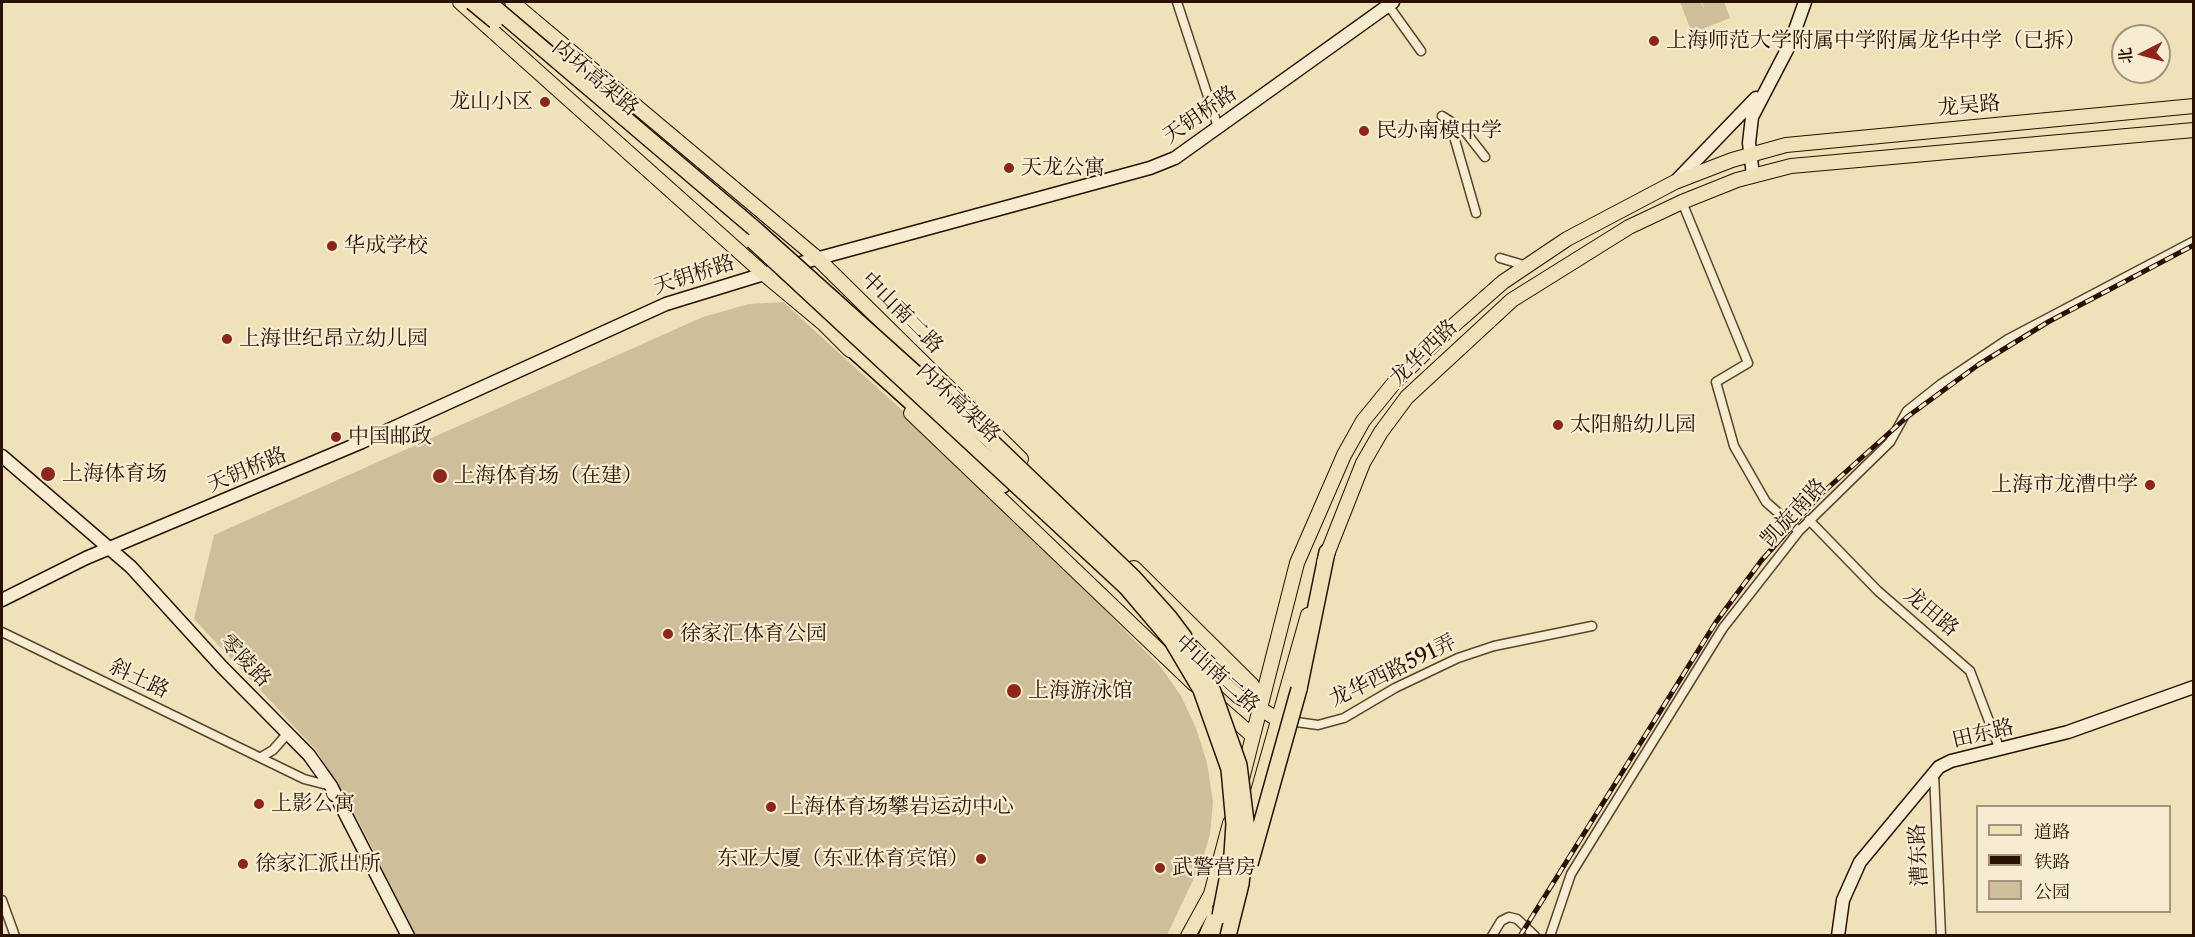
<!DOCTYPE html>
<meta charset="utf-8">
<style>
body{margin:0}
#map{position:relative;width:2195px;height:937px;overflow:hidden;background:#efe2b9;font-family:"Libre Caslon Text","Noto Serif SC",serif}
canvas{display:block}
.frame{position:absolute;inset:0;border:3px solid #2a1000;pointer-events:none}
.legend{position:absolute;left:1976px;top:805px;width:195px;height:108px;box-sizing:border-box;background:#f5ecd2;border:2px solid #a4947e;margin:0;padding:8px 10px;list-style:none;font-size:18px;color:#2a1000}
.legend li{display:flex;align-items:center;gap:12px;height:30px}
.legend b{width:30px;border:2px solid #a4947e}
.north{position:absolute;left:2111px;top:24px;width:60px;height:60px;box-sizing:border-box;background:#f5ecd2;border:2px solid #a4947e;border-radius:50%;rotate:264deg;font-size:16px;font-weight:700;line-height:24px;text-align:center;color:#2a1000}
.north::after{content:'';display:block;margin:auto;width:21px;height:27px;background:#8f2418;clip-path:polygon(50% 0,100% 100%,50% 72%,0 100%)}
</style>
<div id="map">
<canvas width="2195" height="937"></canvas>
<div class="frame"></div>
<ul class="legend">
<li><b style="height:8px;background:#efe2b9"></b>道路</li>
<li><b style="height:8px;background:#2a1000"></b>铁路</li>
<li><b style="height:16px;background:#cebe9a"></b>公园</li>
</ul>
<div class="north">北</div>
</div>
<script>
const ctx = document.querySelector('canvas').getContext('2d');
ctx.lineJoin = 'round';
function fill(path, color) { ctx.fillStyle = color; ctx.fill(path, 'evenodd'); }
const shape = rows => new Path2D(rows.map(r => 'M' + r).join(''));
function trace(path, color, width, dash) { ctx.strokeStyle = color; ctx.lineWidth = width; ctx.lineCap = dash ? 'butt' : 'round'; ctx.setLineDash(dash || []); ctx.stroke(path); }
function label(font, color, halo, rows, align = 'center') {
  ctx.font = font + ' "Libre Caslon Text","Noto Serif SC",serif'; ctx.lineWidth = 4.5; ctx.setLineDash([]); ctx.textBaseline = 'middle'; ctx.strokeStyle = halo; ctx.fillStyle = color; for (const [text, x, y, turn = 0] of rows) {
    ctx.save(); ctx.translate(x, y); ctx.rotate((+turn || 0) * Math.PI / 180); ctx.textAlign = isNaN(turn) ? turn : align; if (halo) ctx.strokeText(text, 0, 0); ctx.fillText(text, 0, 0); ctx.restore();
  }
}
fill(shape([
 [1680,2,1701,2,1705,11,1702,2,1724,2,1730,18,1692,33],
 [783,302,958,461,1160,666,1181,696,1196,728,1207,763,1213,802,1210,834,1203,859,1167,935,416,935,358,820,317,751,194,619,214,535,703,317,749,304]
]), '#cebe9a');
const street = shape([
 [1177,2,1218,127],
 [1388,5,1421,51],
 [1442,116,1464,130,1485,157],
 [1453,133,1476,213],
 [1682,202,1748,363,1716,382,1734,446,1766,502,1799,531],
 [1500,258,1527,266],
 [1809,520,1878,591,1970,671,2000,750],
 [2,632,304,779,331,786],
 [1289,721,1318,725,1344,718,1395,688,1458,658,1494,646,1592,626],
 [263,756,273,750,288,733],
 [1934,773,1941,936],
 [2,900,15,936],
 [1492,936,1501,921,1509,917,1517,919,1535,936],
 [1550,936,1571,874,1723,628,1799,531,1890,442,1907,411,1941,384,2008,339,2194,241]
]);
const secondary = shape([
 [1753,175,1749,143,1752,117,1790,44,1805,2],
 [1677,180,1756,98],
 [2,456,131,567,222,667,309,755,331,786,408,936],
 [2,600,86,558,362,442,666,304,790,266,1150,168,1175,158,1393,2],
 [1838,936,1843,900,1860,862,1939,767,1951,761,2068,732,2194,687]
]);
const primary = shape([
 [460,2,763,273,823,323,850,350],
 [512,2,817,258,1021,459],
 [911,413,1194,684],
 [1324,562,1363,463,1381,432,1407,397,1512,300,1629,227,1682,202,1737,180,1791,166,2194,130],
 [1134,568,1252,685,1260,707],
 [1199,661,1238,696,1279,720],
 [1215,703,1253,736],
 [1242,779,1297,563,1344,455,1363,421,1394,383,1445,333,1503,282,1567,239,1675,182,1732,160,1786,145,2194,106],
 [1248,827,1308,615],
 [1188,936,1211,894,1230,823],
 [1206,936,1216,913]
]);
const highway = shape([
 [844,342,1003,485],
 [1299,689,1327,552],
 [1215,936,1220,916]
]);
trace(street, '#5b442e', 11);
trace(secondary, '#2a1000', 15);
trace(primary, '#2a1000', 16);
trace(highway, '#2a1000', 18);
trace(street, '#f5ecd2', 8);
trace(secondary, '#f5ecd2', 12);
trace(primary, '#efe2b9', 14);
trace(highway, '#efe2b9', 15);
const rail = shape([
 [1520,936,1716,622,1761,561,1820,495,1907,417,1978,365,2048,322,2194,245]
]);
trace(rail, '#2a1000', 5);
trace(rail, '#f5ecd2', 3, [9]);
const highwayBridge = shape([
 [472,2,495,21],
 [488,2,755,229,991,441,1134,578,1169,617,1184,637,1211,686,1239,765,1247,830,1241,884,1228,936],
 [753,241,1126,587,1172,641,1201,690,1229,769,1234,824,1232,854,1220,916],
 [1250,864,1299,689]
]);
trace(highwayBridge, '#2a1000', 18, []);
trace(highwayBridge, '#efe2b9', 15);
for (const [x, y, r, color] of [
 [1654,41,6,"#8f2418"],
 [545,102,6,"#8f2418"],
 [1364,131,6,"#8f2418"],
 [1009,168,6,"#8f2418"],
 [332,246,6,"#8f2418"],
 [227,339,6,"#8f2418"],
 [1558,425,6,"#8f2418"],
 [336,437,6,"#8f2418"],
 [48,474,8,"#8f2418"],
 [440,476,8,"#8f2418"],
 [2150,485,6,"#8f2418"],
 [668,634,6,"#8f2418"],
 [1014,691,8,"#8f2418"],
 [259,804,6,"#8f2418"],
 [771,807,6,"#8f2418"],
 [981,859,6,"#8f2418"],
 [243,864,6,"#8f2418"],
 [1160,868,6,"#8f2418"]
]) { const dot = new Path2D(); dot.arc(x, y, r, 0, 2 * Math.PI); ctx.fillStyle = color; ctx.fill(dot); trace(dot, '#f5ecd2', 2); }
label('21px', '#2a1000', '#f5ecd2', [
 ["上海师范大学附属中学附属龙华中学（已拆）",1666,41],
 ["龙山小区",533,102,"right"],
 ["民办南模中学",1376,131],
 ["天龙公寓",1021,168],
 ["华成学校",344,246],
 ["上海世纪昂立幼儿园",239,339],
 ["太阳船幼儿园",1570,425],
 ["中国邮政",348,437],
 ["上海体育场",62,474],
 ["上海体育场（在建）",454,476],
 ["上海市龙漕中学",2138,485,"right"],
 ["徐家汇体育公园",680,634],
 ["上海游泳馆",1028,691],
 ["上影公寓",271,804],
 ["上海体育场攀岩运动中心",783,807],
 ["东亚大厦（东亚体育宾馆）",969,859,"right"],
 ["徐家汇派出所",255,864],
 ["武警营房",1172,868]
], 'left');
label('21px', '#2a1000', '#f5ecd2', [
 ["内环高架路",595,78,40],
 ["龙吴路",1969,106,-5],
 ["天钥桥路",1200,115,-35],
 ["天钥桥路",694,275,-18],
 ["中山南二路",902,313,45],
 ["龙华西路",1424,353,-44],
 ["内环高架路",958,403,43],
 ["天钥桥路",247,470,-23],
 ["凯旋南路",1794,513,-47],
 ["龙田路",1931,612,40],
 ["零陵路",245,661,46],
 ["龙华西路591弄",1393,671,-26],
 ["中山南二路",1217,674,42],
 ["斜土路",139,679,25],
 ["田东路",1983,734,-13],
 ["漕东路",1919,855,-93]
]);
</script>
